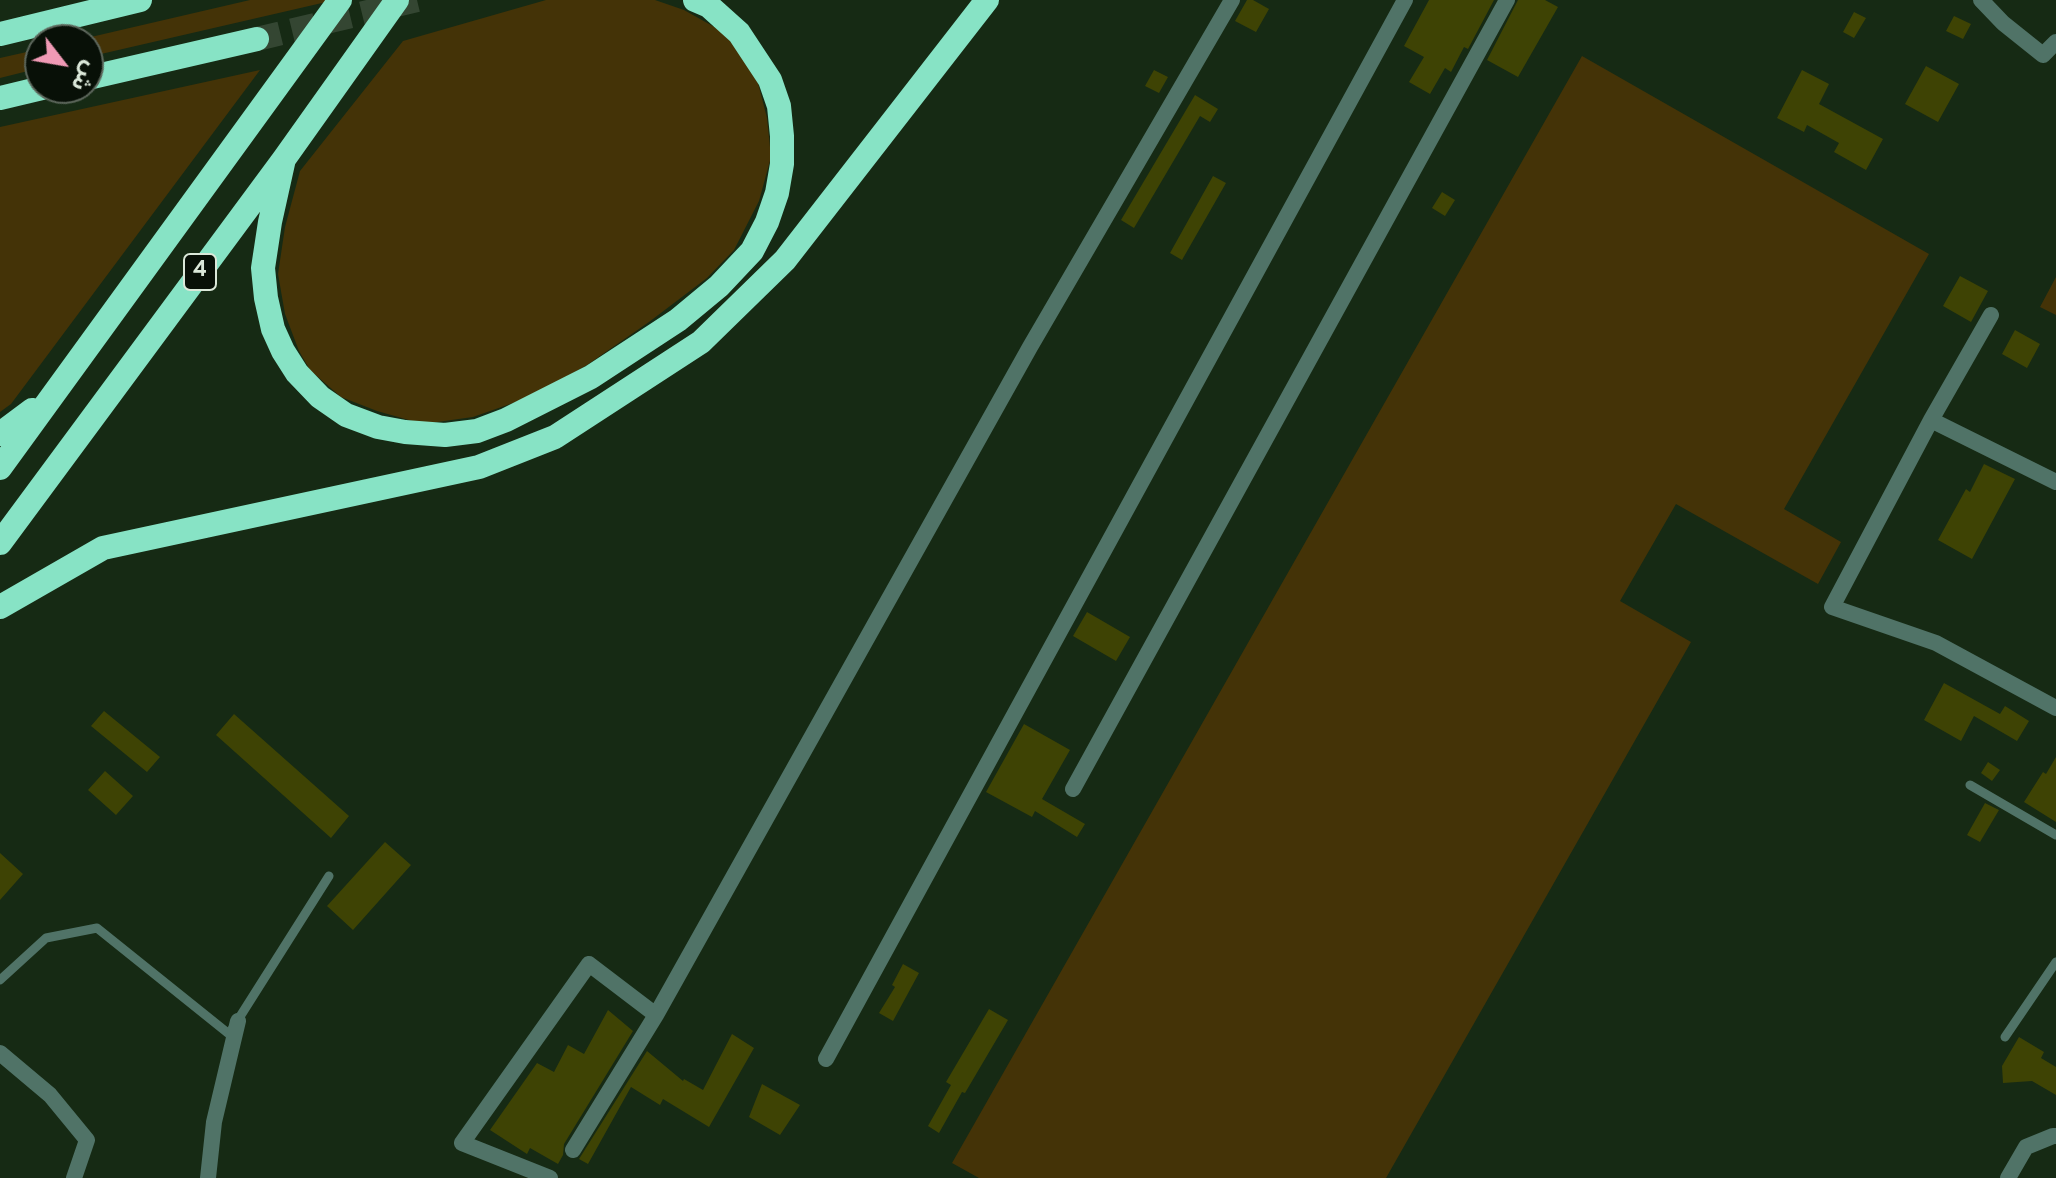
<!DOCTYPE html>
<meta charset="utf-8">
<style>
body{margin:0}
#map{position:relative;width:2056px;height:1178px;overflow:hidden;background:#162a14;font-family:Overpass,"Noto Sans Arabic",sans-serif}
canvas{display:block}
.north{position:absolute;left:24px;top:24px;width:80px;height:80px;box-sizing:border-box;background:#081007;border:2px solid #5c665b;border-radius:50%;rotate:121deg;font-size:22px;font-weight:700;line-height:32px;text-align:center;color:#dbe8d9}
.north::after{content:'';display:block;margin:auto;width:28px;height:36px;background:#f09ab5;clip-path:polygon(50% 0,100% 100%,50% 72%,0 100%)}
</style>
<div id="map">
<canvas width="2056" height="1178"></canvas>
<div class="north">ش</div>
</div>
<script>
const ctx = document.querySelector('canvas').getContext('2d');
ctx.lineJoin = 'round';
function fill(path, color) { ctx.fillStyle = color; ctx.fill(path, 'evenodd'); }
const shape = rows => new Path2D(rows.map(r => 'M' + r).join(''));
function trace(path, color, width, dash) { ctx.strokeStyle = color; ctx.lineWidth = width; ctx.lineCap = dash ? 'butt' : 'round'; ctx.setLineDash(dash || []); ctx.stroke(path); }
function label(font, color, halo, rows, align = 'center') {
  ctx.font = font + ' Overpass,sans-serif'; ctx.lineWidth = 6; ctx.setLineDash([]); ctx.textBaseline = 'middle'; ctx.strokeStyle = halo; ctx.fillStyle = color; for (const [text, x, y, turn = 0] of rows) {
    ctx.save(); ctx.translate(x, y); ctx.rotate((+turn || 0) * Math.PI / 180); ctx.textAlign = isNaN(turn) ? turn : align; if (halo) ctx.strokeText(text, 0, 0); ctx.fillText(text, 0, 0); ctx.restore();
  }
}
fill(shape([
 [250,0,335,0,88,57,88,40,78,40],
 [546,0,655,0,684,10,718,29,743,53,758,83,767,118,771,157,759,201,734,250,707,278,649,322,587,365,533,396,473,417,423,424,377,411,341,397,310,370,299,351,285,314,278,274,285,227,300,171,403,41],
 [40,49,40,68,0,78,0,58],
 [1582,56,1929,254,1784,509,1841,542,1818,584,1676,504,1620,601,1691,642,1386,1178,979,1178,952,1163],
 [260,70,11,404,0,412,0,127],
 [2056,277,2056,315,2040,307]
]), '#443307');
fill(shape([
 [1247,0,1253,0,1269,9,1256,32,1235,21],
 [1429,0,1494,0,1468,49,1464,47,1451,72,1445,68,1430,94,1409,82,1424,57,1404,46],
 [1518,0,1545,0,1558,7,1518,77,1487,60],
 [1854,12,1866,18,1854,38,1843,32],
 [1954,16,1971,24,1963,39,1946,31],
 [1926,66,1959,84,1938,122,1905,104],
 [1154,70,1168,77,1159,93,1145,86],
 [1802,70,1829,84,1819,104,1883,139,1866,170,1834,152,1839,143,1807,125,1804,132,1777,118],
 [1195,95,1218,109,1210,122,1200,116,1134,228,1121,220],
 [1213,176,1226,183,1182,260,1170,253],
 [1442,192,1455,200,1445,216,1432,208],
 [1960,276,1988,291,1971,322,1943,306],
 [2015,330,2040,344,2027,368,2002,354],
 [1984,464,2015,479,1972,559,1938,540,1966,489,1970,492],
 [1087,612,1130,637,1116,661,1073,636],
 [1944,683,2000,714,2005,706,2029,721,2017,741,1974,716,1961,741,1924,720],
 [104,711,160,757,147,772,91,726],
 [234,714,349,816,331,838,216,735],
 [1024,724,1070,750,1042,799,1085,824,1077,837,1035,811,1032,817,986,792],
 [2056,757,2056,822,2024,802,2043,772,2046,774],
 [1988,762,2000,770,1992,781,1981,773],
 [105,771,133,796,116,815,88,790],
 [1985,803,1999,810,1980,842,1967,835],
 [385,842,411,865,353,930,327,906],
 [0,853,23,874,0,900],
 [903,964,919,973,893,1021,879,1013,895,987,892,985],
 [989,1009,1008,1020,965,1093,962,1092,939,1133,928,1126,951,1085,946,1082],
 [608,1010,633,1031,564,1144,563,1155,558,1164,530,1148,527,1154,490,1130,537,1063,554,1072,568,1045,584,1054],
 [732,1034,754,1048,709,1127,663,1099,660,1105,631,1087,588,1164,579,1159,647,1051,683,1081,684,1079,703,1090],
 [2019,1037,2044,1052,2041,1058,2056,1067,2056,1095,2032,1081,2003,1083,2002,1066],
 [762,1084,800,1105,780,1135,749,1117]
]), '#3e4304');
trace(shape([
 [257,39,417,0]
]), '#344632', 24, [24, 12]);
trace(shape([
 [1970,785,2056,835],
 [0,980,46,938,97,928,229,1034,329,876],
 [2005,1037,2056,962]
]), '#507367', 9);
trace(shape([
 [1981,0,2003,23,2043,55,2056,42],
 [1991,315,1931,420,1832,607,1936,643,2056,708],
 [1931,420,2056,482],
 [1073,789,1507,0],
 [656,1015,1030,347,1232,0],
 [0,1053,50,1095,87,1140,74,1178],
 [826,1059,1405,0],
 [208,1178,214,1122,238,1021],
 [550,1178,462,1143,589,964,656,1015,573,1150],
 [2008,1178,2026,1147,2053,1136,2056,1136]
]), '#507367', 16);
trace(shape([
 [0,34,140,0],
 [88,78,257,39],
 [0,98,42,88],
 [284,159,270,222,263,268,266,298,273,329,283,351,297,373,320,397,346,415,378,427,405,432,445,435,477,431,506,420,591,377,678,320,719,286,752,251,767,222,777,193,782,164,782,136,779,106,770,80,739,33,709,6,695,0],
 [0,434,32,410],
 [0,468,340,0],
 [0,543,284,159,397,0],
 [0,607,103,548,479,467,555,437,701,342,785,260,987,0]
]), '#87e3c5', 24);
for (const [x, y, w] of [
 [200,272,32]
]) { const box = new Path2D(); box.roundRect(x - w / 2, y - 18, w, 36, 6); ctx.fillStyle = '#081007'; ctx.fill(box); trace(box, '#dbe8d9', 2); }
label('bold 22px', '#dbe8d9', null, [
 ["4",200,272]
]);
</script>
